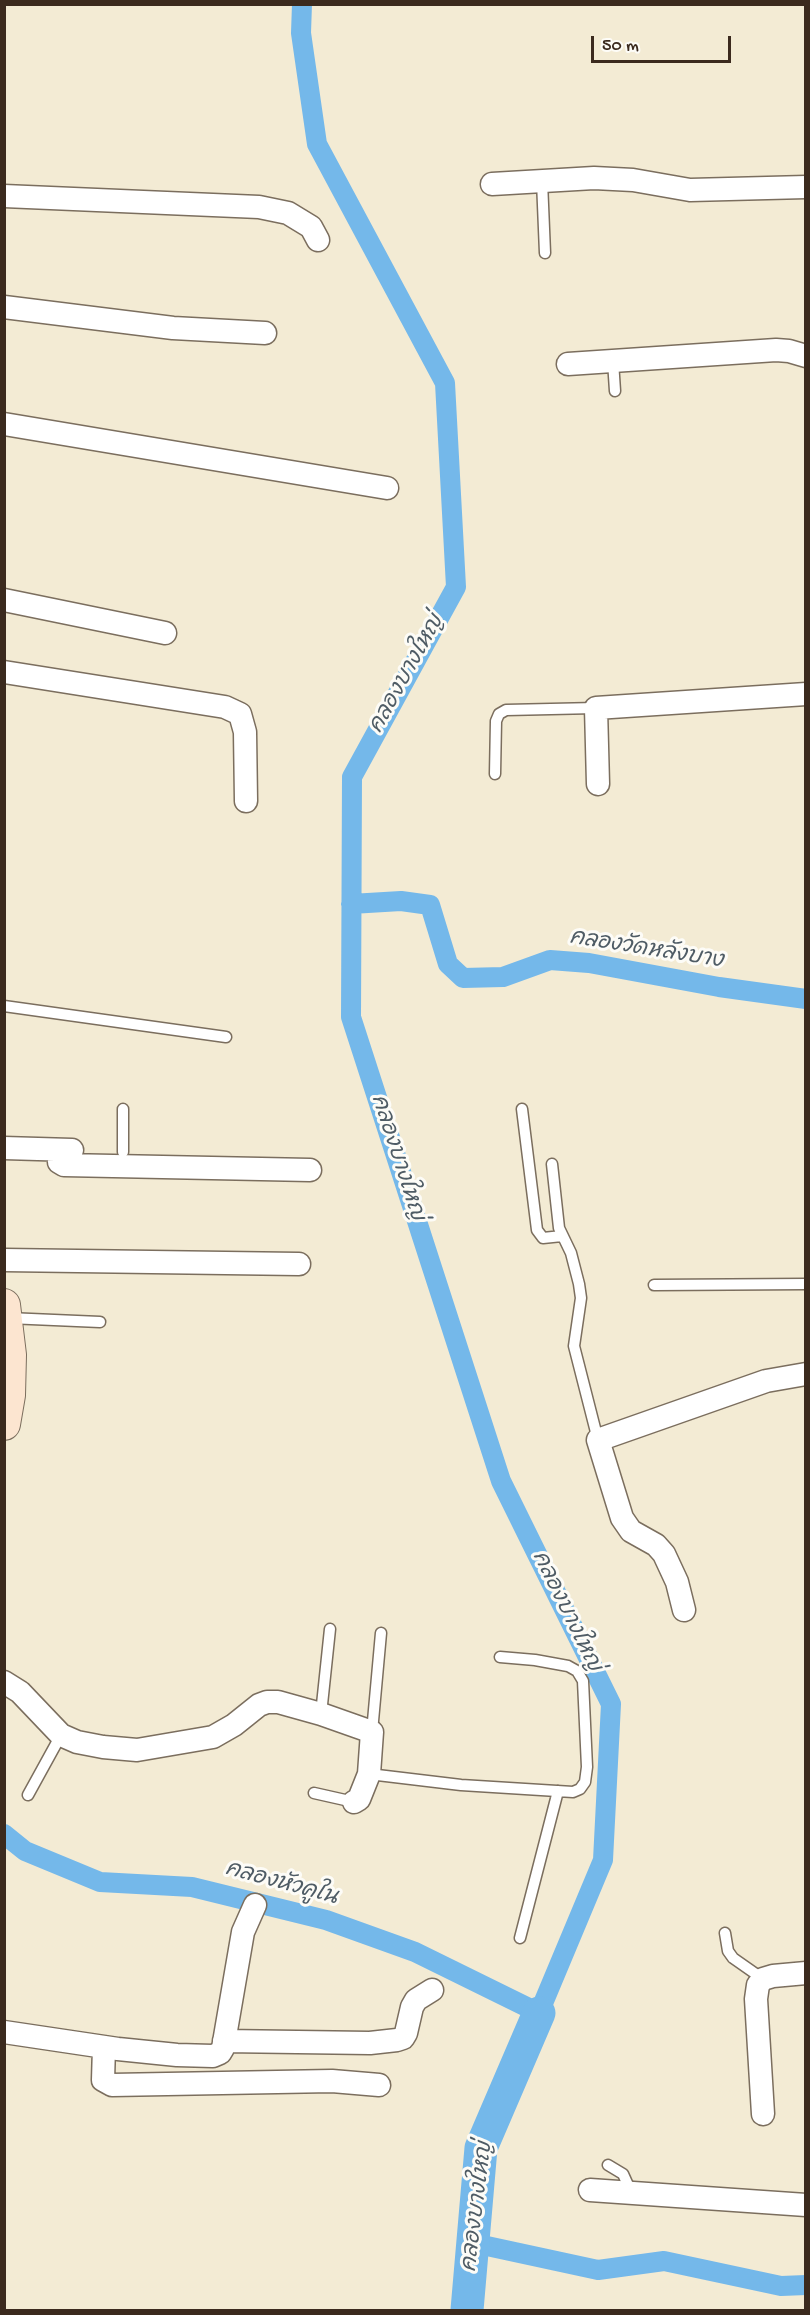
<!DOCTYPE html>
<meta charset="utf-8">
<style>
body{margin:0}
#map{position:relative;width:810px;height:2315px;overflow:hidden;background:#f3ebd4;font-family:"Gochi Hand",sans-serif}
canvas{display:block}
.frame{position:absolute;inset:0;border:6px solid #3b2a1e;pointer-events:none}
.scale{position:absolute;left:591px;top:36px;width:140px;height:27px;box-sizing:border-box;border:3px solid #3b2a1e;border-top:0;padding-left:8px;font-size:18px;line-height:21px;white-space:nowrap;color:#3b2a1e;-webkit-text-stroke:4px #fdfcf7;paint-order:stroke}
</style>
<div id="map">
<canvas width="810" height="2315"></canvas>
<div class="frame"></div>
<div class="scale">50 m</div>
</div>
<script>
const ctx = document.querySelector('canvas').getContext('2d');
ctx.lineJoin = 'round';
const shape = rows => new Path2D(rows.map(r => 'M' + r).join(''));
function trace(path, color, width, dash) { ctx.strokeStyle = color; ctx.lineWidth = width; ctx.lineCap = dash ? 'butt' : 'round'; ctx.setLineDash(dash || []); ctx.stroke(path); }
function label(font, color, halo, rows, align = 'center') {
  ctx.font = font + ' "Gochi Hand","Playpen Sans Thai",sans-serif'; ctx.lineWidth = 6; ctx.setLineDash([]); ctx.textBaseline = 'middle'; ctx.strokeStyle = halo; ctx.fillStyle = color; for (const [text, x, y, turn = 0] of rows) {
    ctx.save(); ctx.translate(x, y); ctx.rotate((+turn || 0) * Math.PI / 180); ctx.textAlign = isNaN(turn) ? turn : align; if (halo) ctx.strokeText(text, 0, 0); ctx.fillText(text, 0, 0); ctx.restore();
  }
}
trace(shape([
 [351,904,401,901,430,905,448,964,463,978,503,977,550,960,589,963,719,987,806,999],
 [4,1834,25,1851,100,1882,192,1887,326,1920,415,1952,539,2013,603,1860,611,1704,501,1481,351,1017,352,777,456,587,445,383,317,144,301,33,302,4],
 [473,2243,598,2270,664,2261,781,2286,806,2285]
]), '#74b8ea', 20);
trace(shape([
 [467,2310,481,2148,539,2013]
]), '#74b8ea', 33);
const lane = shape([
 [542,181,545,253],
 [613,361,615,391],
 [495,774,496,721,499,714,506,710,596,708],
 [4,1006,226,1037],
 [522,1109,537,1230,543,1238,562,1236],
 [123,1152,123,1109],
 [552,1164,559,1228,571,1253,579,1284,581,1298,574,1346,598,1440],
 [654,1285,806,1284],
 [8,1318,100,1322],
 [321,1714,330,1629],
 [372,1732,381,1633],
 [369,1774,461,1785,573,1792,580,1789,585,1782,587,1767,583,1681,577,1671,568,1666,535,1660,500,1657],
 [314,1793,354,1802],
 [28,1795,61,1735],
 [725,1933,728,1951,733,1958,763,1979],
 [520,1938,558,1791],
 [608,2165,623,2174,632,2194]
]);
const street = shape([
 [492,184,594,178,633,180,690,190,806,187],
 [4,196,259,207,288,213,311,227,318,240],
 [4,307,173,328,265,333],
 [568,364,776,350,789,351,806,356],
 [4,424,387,488],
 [4,600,165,633],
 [4,672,225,707,240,714,245,732,246,801],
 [598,784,596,708,806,694],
 [4,1148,72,1150],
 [59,1150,59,1162,64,1165,310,1170],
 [4,1260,299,1264],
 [684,1610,677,1582,664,1554,656,1545,631,1531,622,1518,598,1440,766,1381,806,1374],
 [4,1682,20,1692,61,1735,77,1742,103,1747,137,1750,213,1737,234,1725,259,1705,267,1702,278,1702,321,1714,372,1732,369,1774,359,1799,354,1802],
 [4,2032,118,2049,177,2055,213,2056,220,2053,223,2048,243,1932,255,1905],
 [224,2041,370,2043,397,2040,403,2038,406,2033,412,2007,416,2000,432,1990],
 [104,2047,103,2080,112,2085,332,2081,379,2085],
 [763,2114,756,1999,758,1985,763,1979,773,1976,806,1973],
 [590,2190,806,2205]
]);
const secondary = shape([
 [4,1305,10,1355,9,1395,4,1424]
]);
trace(lane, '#7b6e5e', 13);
trace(street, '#7b6e5e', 25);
trace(secondary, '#7b6e5e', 34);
trace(lane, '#fff', 10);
trace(street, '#fff', 22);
trace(secondary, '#fce5d0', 32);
label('italic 22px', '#4f5c65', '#fdfcf7', [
 ["คลองบางใหญ่",408,675,-61],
 ["คลองวัดหลังบาง",646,951,9],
 ["คลองบางใหญ่",396,1158,72],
 ["คลองบางใหญ่",565,1612,64],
 ["คลองหัวคูใน",281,1885,15],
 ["คลองบางใหญ่",479,2207,-83]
]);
</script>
